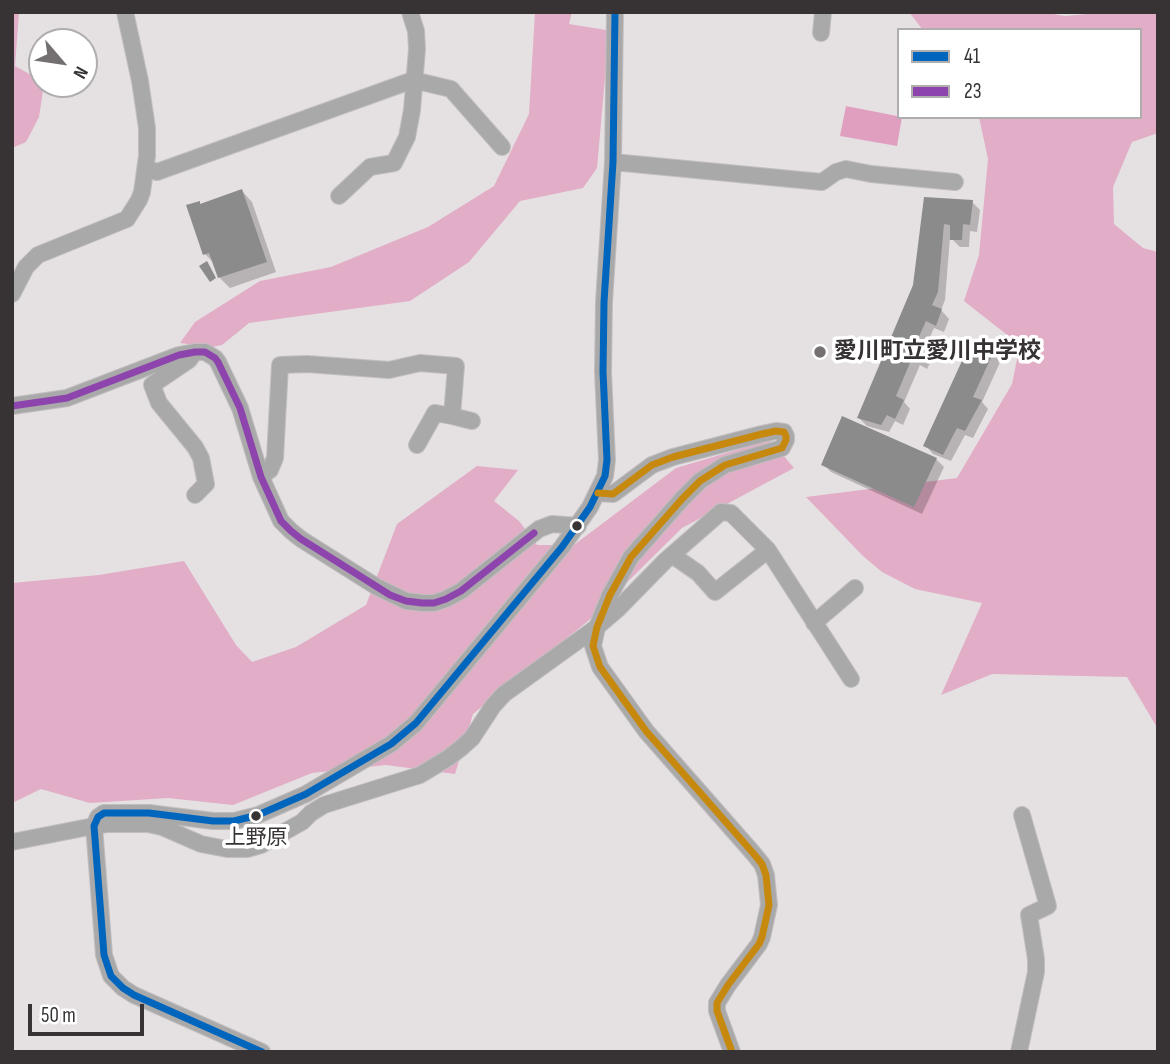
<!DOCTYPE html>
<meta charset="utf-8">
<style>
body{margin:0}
#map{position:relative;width:1170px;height:1064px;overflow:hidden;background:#e5e0e2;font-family:"Sofia Sans Condensed",sans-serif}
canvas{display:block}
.frame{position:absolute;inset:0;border:14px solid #373335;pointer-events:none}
.legend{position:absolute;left:897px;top:28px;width:245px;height:91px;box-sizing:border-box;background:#fff;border:2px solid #afadae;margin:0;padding:9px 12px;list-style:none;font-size:21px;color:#373335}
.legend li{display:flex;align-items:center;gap:14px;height:35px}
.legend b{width:35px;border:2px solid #afadae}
.north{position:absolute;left:28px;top:28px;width:70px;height:70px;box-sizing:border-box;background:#fff;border:2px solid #afadae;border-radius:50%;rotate:119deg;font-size:19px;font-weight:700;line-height:28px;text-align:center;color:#373335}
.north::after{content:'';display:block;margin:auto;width:24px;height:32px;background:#747072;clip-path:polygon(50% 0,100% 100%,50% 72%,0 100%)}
.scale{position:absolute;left:28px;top:1004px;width:116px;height:32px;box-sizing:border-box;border:4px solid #373335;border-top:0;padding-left:9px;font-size:21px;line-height:24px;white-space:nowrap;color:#373335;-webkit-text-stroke:5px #fff;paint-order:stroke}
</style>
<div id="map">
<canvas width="1170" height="1064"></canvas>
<div class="frame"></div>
<ul class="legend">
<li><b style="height:9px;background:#0065bd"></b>41</li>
<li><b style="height:9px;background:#8e44ad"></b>23</li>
</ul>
<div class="north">N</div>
<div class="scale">50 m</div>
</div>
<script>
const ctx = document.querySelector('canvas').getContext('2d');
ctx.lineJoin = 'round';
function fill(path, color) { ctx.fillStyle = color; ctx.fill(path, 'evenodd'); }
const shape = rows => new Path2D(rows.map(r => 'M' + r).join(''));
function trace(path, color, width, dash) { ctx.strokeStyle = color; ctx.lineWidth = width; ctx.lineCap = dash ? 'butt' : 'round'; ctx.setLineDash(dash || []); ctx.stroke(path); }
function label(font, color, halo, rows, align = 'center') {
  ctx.font = font + ' "Sofia Sans Condensed","Noto Sans JP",sans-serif'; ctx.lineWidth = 7; ctx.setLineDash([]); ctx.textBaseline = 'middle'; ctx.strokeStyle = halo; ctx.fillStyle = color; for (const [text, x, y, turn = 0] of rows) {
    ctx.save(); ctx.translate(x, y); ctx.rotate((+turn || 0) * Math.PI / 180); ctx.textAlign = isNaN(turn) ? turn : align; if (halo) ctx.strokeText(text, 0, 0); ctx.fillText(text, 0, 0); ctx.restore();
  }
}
fill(shape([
 [12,12,19,12,15,66,42,81,42,84,44,84,39,117,26,142,12,148],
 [535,12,572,12,569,24,606,30,608,44,597,168,583,188,520,201,469,262,410,301,249,323,222,345,212,347,180,343,195,322,260,281,331,267,428,227,494,186,529,114],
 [909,12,1042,12,1065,16,1110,12,1158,12,1158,133,1132,142,1113,187,1114,224,1143,248,1158,252,1158,729,1127,677,992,674,941,695,982,603,915,589,882,572,863,556,806,497,957,478,1012,384,1020,345,964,301,979,255,988,159,979,117,1140,117,1140,30,923,30],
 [770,440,794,468,682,528,588,621,473,714,455,774,386,765,312,773,233,805,168,798,90,803,41,789,12,803,12,583,99,575,184,561,236,645,252,662,296,647,366,605,397,524,477,466,518,470,494,501,519,521,537,545,574,545,676,468]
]), '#e2adc6');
fill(shape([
 [846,106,902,117,897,146,840,136]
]), '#e19fc0');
fill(shape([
 [242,191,252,202,276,272,230,288,219,277,215,264,205,254,199,203,201,205],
 [925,199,972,202,980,210,977,232,970,231,969,247,960,247,950,237,945,300,941,310,949,319,944,332,934,328,926,346,934,355,927,369,920,365,904,402,910,409,903,425,895,421,889,432,867,426,859,418,915,285],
 [973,341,994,351,1002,358,982,402,988,409,973,438,965,435,951,461,933,454,926,446],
 [936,459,944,467,922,514,831,472,823,464]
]), '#0003');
fill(shape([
 [242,189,267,262,218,278,209,253,203,255,186,205,200,201,200,204],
 [924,197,973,200,970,225,963,224,962,240,950,240,950,225,944,224,938,292,932,305,942,309,936,326,926,321,917,341,927,345,919,362,912,358,896,396,904,400,895,419,887,415,881,425,857,418,913,285],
 [207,261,216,278,210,282,199,266],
 [972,339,995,349,973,397,982,400,965,431,957,428,943,455,923,446],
 [842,416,937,458,914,507,821,465]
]), '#8b8b8b');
const minor = shape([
 [821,33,823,12],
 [613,162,822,182,836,172,846,169,871,174,955,182],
 [146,168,157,172,413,80,451,89,502,147],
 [339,196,370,167,394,163,407,137,412,110,417,49,416,31,410,12],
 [12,294,26,267,38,255,127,219,139,200,142,192,147,156,147,128,140,81,125,12],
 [12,406,67,398,179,355,195,352,205,352,215,358,218,362,240,408,261,477,281,521,291,531,301,539,377,587,406,601,422,603,434,603,446,599,461,591,539,529,552,524,578,526],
 [417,445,435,413,452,416],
 [261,477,270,470,275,458,280,365,307,364,389,370,420,363,456,366,452,416,472,421],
 [598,493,613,494,652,465,673,457,762,434,776,431,784,432,786,436,786,440,782,448,725,465,700,481,682,499,631,557,610,595,597,627,593,646,600,667,646,731,753,853,762,864,766,875,769,905,762,937,759,944,728,985,717,1003,717,1011,732,1052],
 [195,495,206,484,201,458,195,447,159,403,152,385,189,360,195,352],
 [672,555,698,573,715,592,768,550],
 [814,623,855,588],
 [12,842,94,826,107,824,148,824,162,827,201,844,227,849,247,849,261,845,302,822,311,813,324,805,420,775,448,758,461,748,472,738,493,706,504,694,597,627,618,609,665,561,721,512,731,513,768,550,851,679],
 [262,1052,134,995,123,988,111,976,104,955,94,826,98,817,104,813,149,813,213,821,234,821,258,815,306,794,391,744,416,723,562,547,590,507,605,476,607,460,603,372,604,302,613,162,615,12],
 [1019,1052,1036,972,1036,959,1029,915,1048,906,1022,815]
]);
trace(minor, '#c1bebf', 18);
trace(minor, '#aaa9a9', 16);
trace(shape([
 [262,1052,134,995,123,988,111,976,104,955,94,826,98,817,104,813,149,813,213,821,234,821,258,815,306,794,391,744,416,723,562,547,590,507,605,476,607,460,603,372,604,302,613,162,615,12]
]), '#0065bd', 7);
trace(shape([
 [12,406,67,398,179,355,195,352,205,352,215,358,218,362,240,408,261,477,281,521,291,531,301,539,390,595,406,601,422,603,434,603,446,599,461,591,534,533]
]), '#8e44ad', 7);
trace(shape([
 [598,493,613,494,652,465,673,457,762,434,776,431,784,432,786,436,786,440,782,448,725,465,700,481,682,499,631,557,610,595,597,627,593,646,600,667,646,731,753,853,762,864,766,875,769,905,762,937,759,944,728,985,717,1003,717,1011,732,1052]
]), '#c7890d', 7);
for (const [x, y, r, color] of [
 [820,352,7,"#747072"],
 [577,526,6,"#373335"],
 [256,816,6,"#373335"]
]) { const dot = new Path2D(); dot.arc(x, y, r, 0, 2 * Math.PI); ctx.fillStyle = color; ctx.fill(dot); trace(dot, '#fff', 2.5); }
label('21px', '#373335', '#fff', [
 ["上野原",256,839]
]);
label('bold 23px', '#373335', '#fff', [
 ["愛川町立愛川中学校",834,352]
], 'left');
</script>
